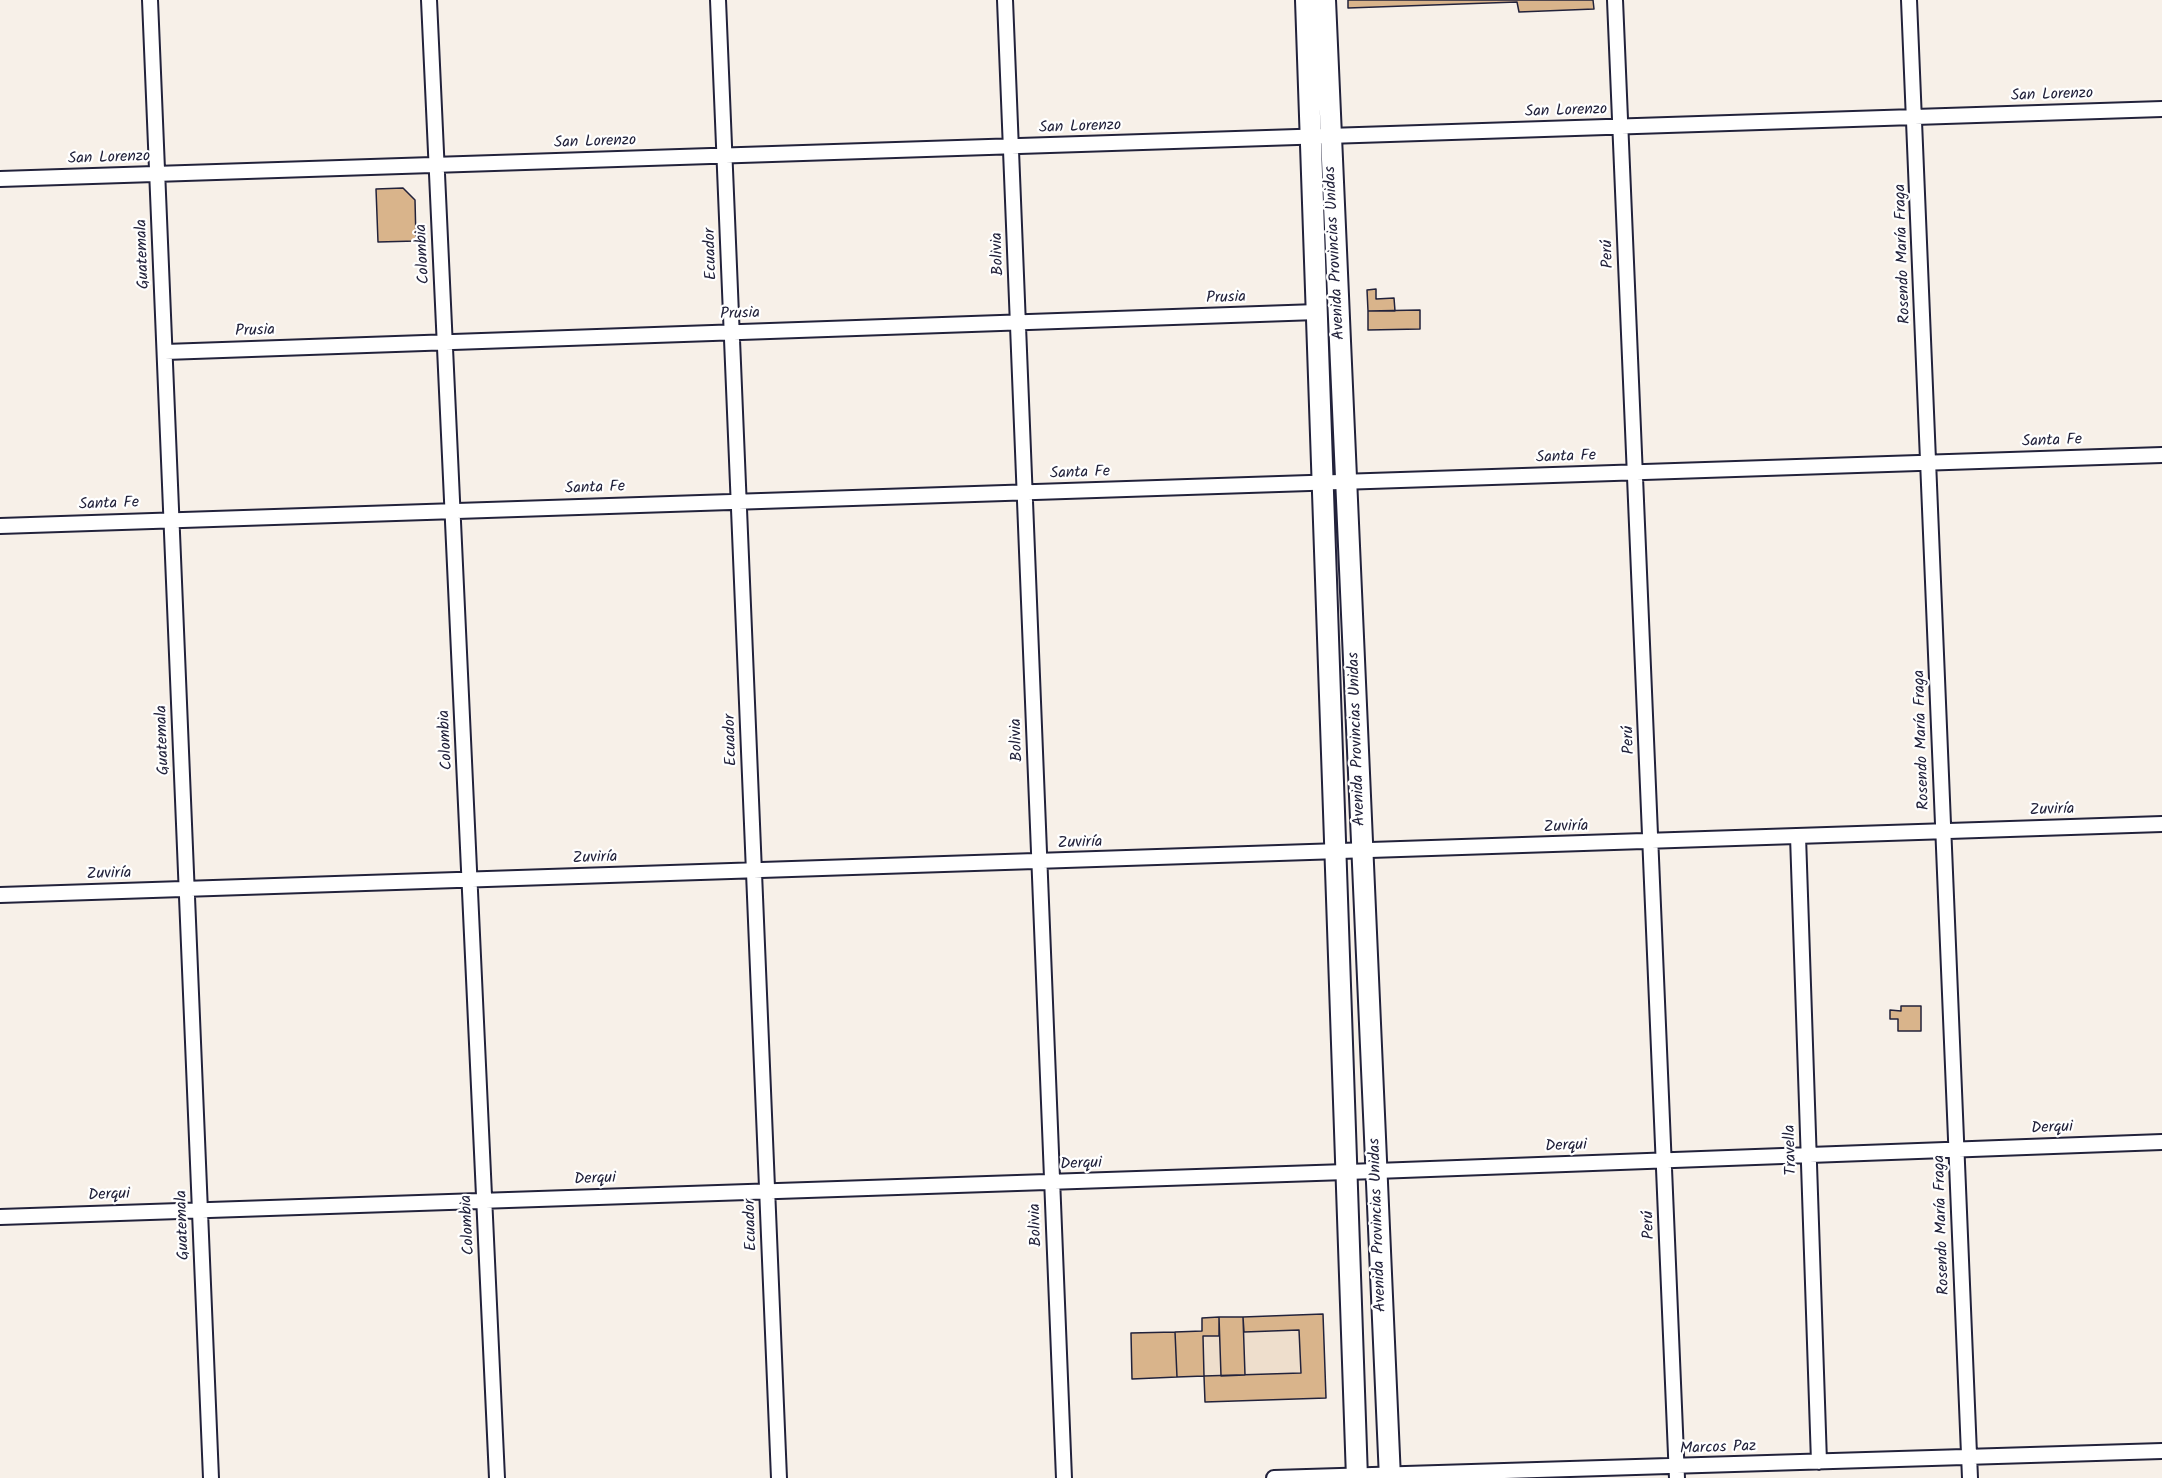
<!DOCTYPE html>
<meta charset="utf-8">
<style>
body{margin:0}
canvas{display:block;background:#f7f0e8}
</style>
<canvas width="2162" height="1478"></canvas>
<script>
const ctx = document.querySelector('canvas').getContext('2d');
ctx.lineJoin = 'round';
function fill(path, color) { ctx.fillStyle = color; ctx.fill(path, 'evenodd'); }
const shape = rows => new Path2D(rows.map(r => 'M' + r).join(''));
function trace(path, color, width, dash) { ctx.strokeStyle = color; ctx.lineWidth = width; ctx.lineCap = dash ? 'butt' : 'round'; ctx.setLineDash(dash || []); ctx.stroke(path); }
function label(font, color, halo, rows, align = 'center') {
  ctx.font = font + ' Kalam,sans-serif'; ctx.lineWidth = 4.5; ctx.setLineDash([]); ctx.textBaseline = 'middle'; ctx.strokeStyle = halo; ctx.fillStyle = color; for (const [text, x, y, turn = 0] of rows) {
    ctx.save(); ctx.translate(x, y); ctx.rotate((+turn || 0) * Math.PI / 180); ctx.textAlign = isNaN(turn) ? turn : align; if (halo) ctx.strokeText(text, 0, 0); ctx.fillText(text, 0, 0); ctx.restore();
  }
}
fill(shape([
 [1323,1314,1326,1398,1205,1402,1204,1376,1132,1379,1131,1333,1202,1331,1202,1318]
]), '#eedecc');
const building = shape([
 [1348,0,1593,0,1594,9,1519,12,1517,2,1348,8,1348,0],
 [403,188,415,200,416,241,378,242,376,189,403,188],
 [1376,289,1376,299,1394,298,1395,311,1368,311,1367,290,1376,289],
 [1420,310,1420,329,1368,330,1368,311,1420,310],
 [1901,1006,1921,1006,1921,1031,1898,1031,1898,1019,1890,1019,1890,1010,1901,1011,1901,1006],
 [1323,1314,1326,1398,1205,1402,1204,1376,1301,1373,1299,1330,1244,1332,1243,1317,1323,1314],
 [1219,1317,1243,1317,1245,1375,1221,1376,1219,1317],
 [1219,1317,1219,1336,1203,1336,1204,1376,1177,1377,1175,1332,1202,1331,1202,1318,1219,1317],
 [1175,1332,1177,1377,1132,1379,1131,1333,1175,1332]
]);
fill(building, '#d9b48b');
trace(building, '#22223b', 1.5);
const minor = shape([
 [150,0,211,1478],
 [429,0,497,1478],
 [718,0,779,1478],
 [1005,0,1064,1478],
 [1615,0,1677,1478],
 [1909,0,1970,1478],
 [0,179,2162,109],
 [165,352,1317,312],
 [0,526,2162,455],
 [1798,836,1819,1462],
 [0,895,2162,824],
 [0,1217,1376,1171,2162,1142],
 [1274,1478,2162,1451]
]);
const secondary = shape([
 [1306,0,1357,1478],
 [1325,0,1390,1478]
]);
trace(minor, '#22223b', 18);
trace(secondary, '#22223b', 24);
trace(minor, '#fff', 14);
trace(secondary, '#fff', 20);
label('16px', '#22223b', '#fff', [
 ["San Lorenzo",2052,96,-2],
 ["San Lorenzo",1566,112,-2],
 ["San Lorenzo",1080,128,-2],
 ["San Lorenzo",595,143,-2],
 ["San Lorenzo",109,159,-2],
 ["Avenida Provincias Unidas",1336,253,-93],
 ["Guatemala",144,254,-92],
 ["Colombia",424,254,-93],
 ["Ecuador",712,254,-92],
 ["Bolivia",999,254,-92],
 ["Perú",1609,254,-92],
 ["Rosendo María Fraga",1904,254,-92],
 ["Prusia",1226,299,-2],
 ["Prusia",740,315,-2],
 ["Prusia",255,332,-2],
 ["Santa Fe",2052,442,-2],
 ["Santa Fe",1566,458,-2],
 ["Santa Fe",1080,474,-2],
 ["Santa Fe",595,489,-2],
 ["Santa Fe",109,505,-2],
 ["Avenida Provincias Unidas",1358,739,-92],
 ["Guatemala",164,740,-92],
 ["Colombia",447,740,-93],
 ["Ecuador",732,740,-92],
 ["Bolivia",1018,740,-92],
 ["Perú",1630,740,-92],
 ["Rosendo María Fraga",1923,740,-92],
 ["Zuviría",2052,811,-2],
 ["Zuviría",1566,828,-2],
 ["Zuviría",1080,844,-2],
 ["Zuviría",595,859,-2],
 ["Zuviría",109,875,-2],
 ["Derqui",2052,1129,-2],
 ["Derqui",1566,1147,-2],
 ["Travella",1792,1150,-92],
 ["Derqui",1081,1165,-2],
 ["Derqui",595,1180,-2],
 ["Derqui",109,1196,-2],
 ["Guatemala",184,1225,-92],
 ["Colombia",469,1225,-93],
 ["Ecuador",752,1225,-92],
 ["Bolivia",1037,1225,-92],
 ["Avenida Provincias Unidas",1379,1225,-92],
 ["Perú",1650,1225,-92],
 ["Rosendo María Fraga",1943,1225,-92],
 ["Marcos Paz",1718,1449,-2]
]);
</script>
